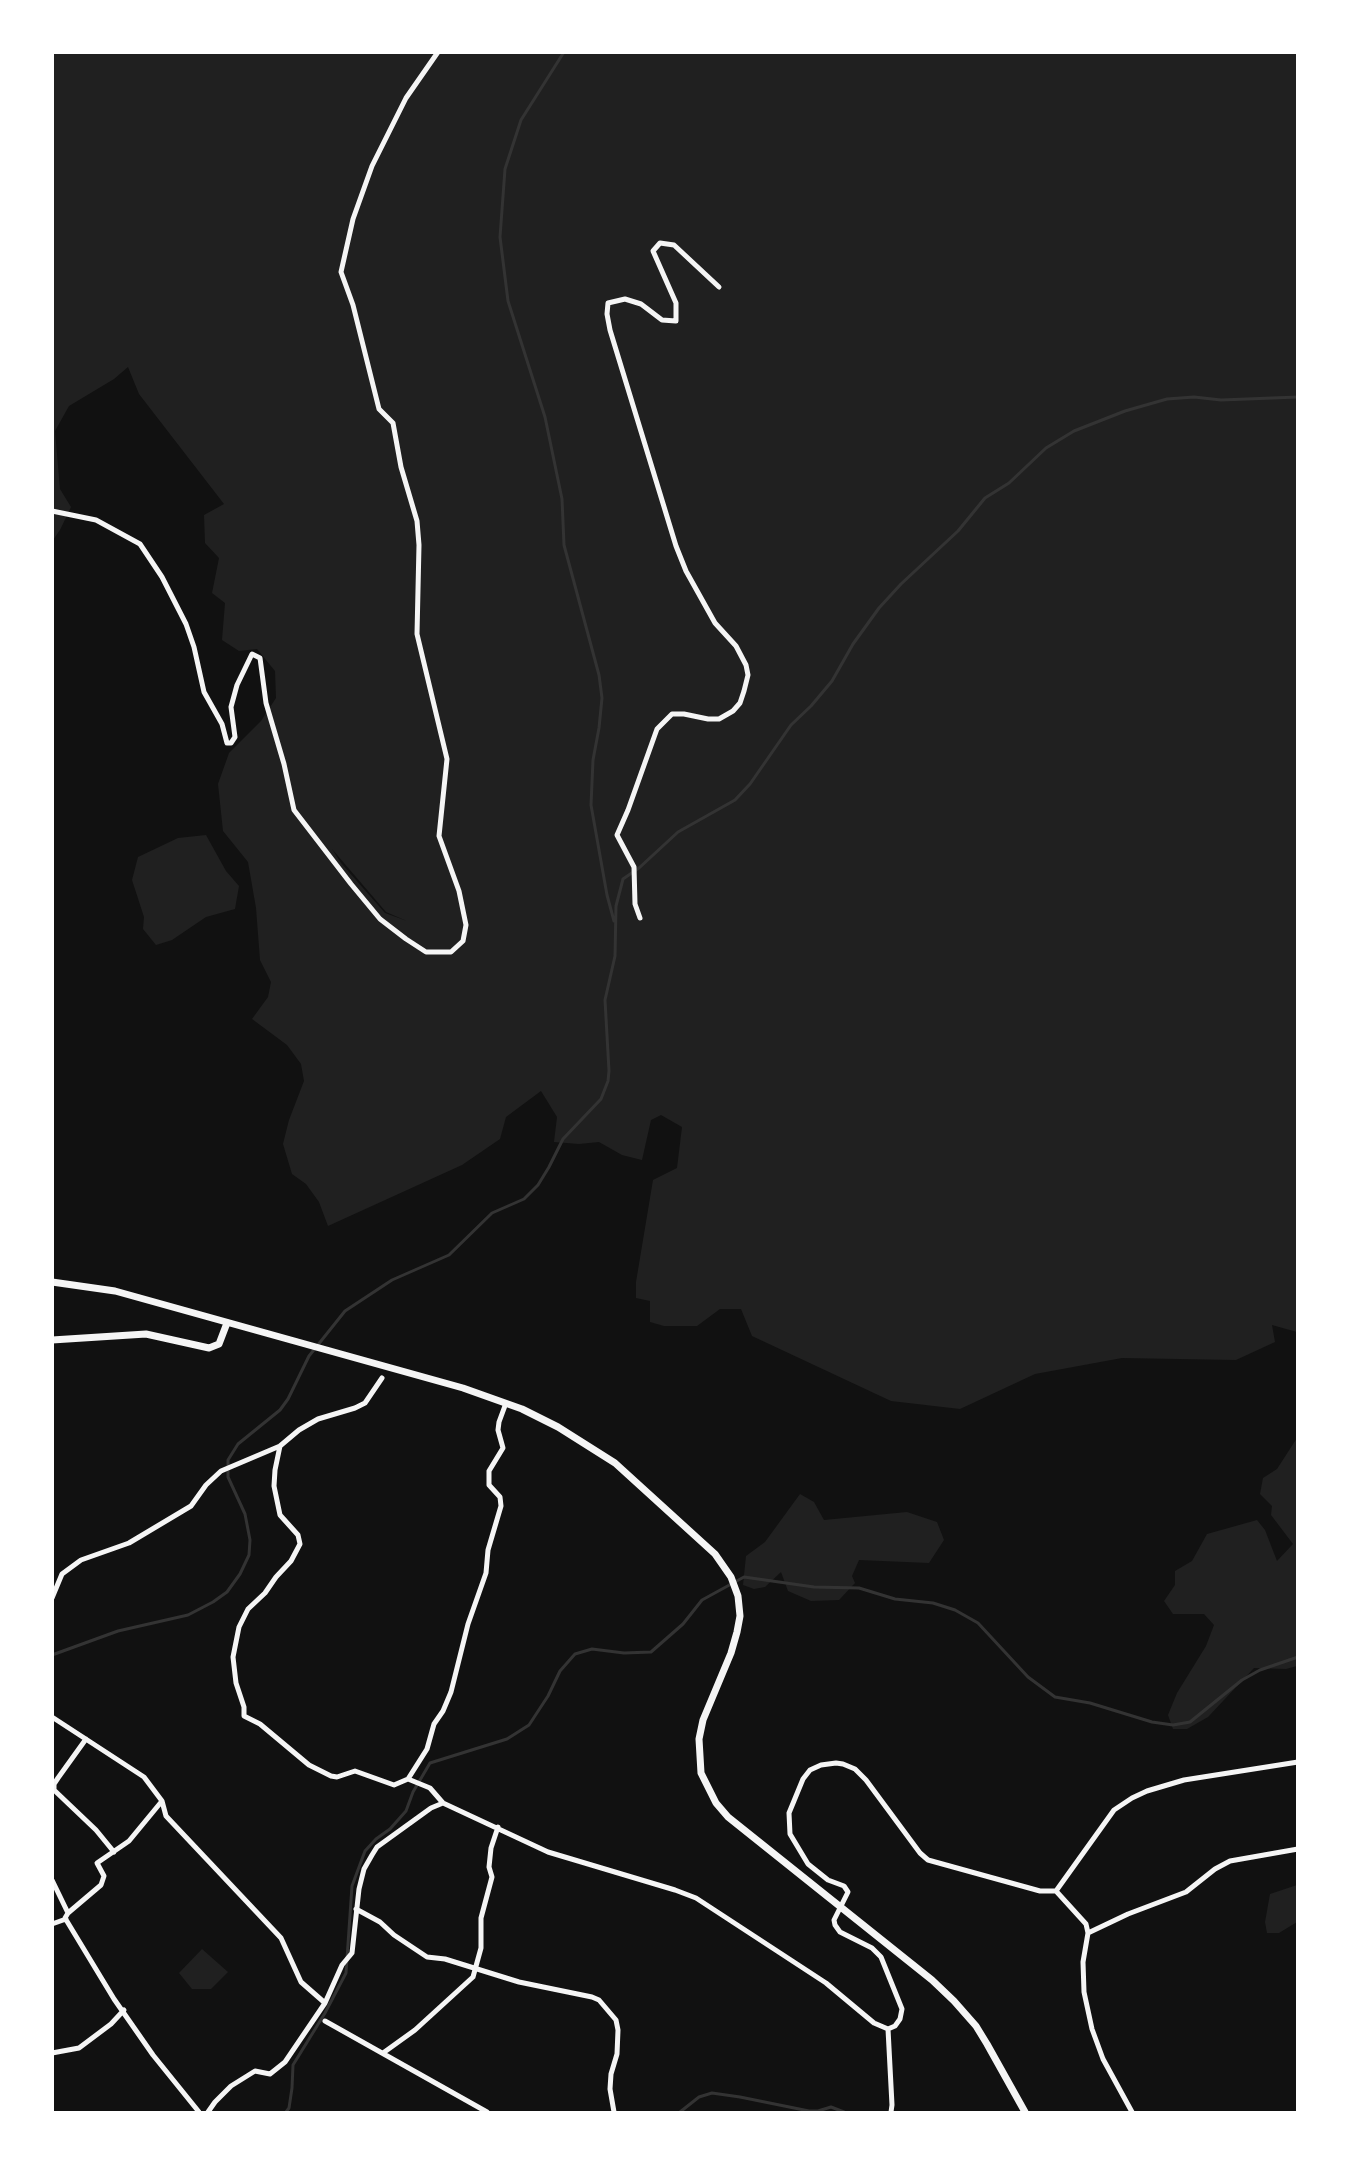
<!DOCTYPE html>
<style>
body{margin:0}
#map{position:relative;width:1350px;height:2165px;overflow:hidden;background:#111;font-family:Lato,sans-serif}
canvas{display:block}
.frame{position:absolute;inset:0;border:54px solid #fff;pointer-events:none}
</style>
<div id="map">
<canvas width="1350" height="2165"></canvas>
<div class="frame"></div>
</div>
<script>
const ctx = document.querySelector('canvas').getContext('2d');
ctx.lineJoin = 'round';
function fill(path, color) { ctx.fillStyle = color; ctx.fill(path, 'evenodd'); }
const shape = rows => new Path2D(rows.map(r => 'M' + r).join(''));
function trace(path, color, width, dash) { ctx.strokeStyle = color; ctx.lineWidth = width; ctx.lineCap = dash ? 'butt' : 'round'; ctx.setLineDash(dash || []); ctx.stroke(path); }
fill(shape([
 [53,53,1297,53,1297,1332,1272,1325,1275,1342,1236,1360,1122,1358,1035,1374,960,1409,891,1401,752,1336,741,1309,720,1309,697,1326,664,1326,650,1322,650,1301,636,1298,636,1282,653,1180,677,1168,682,1127,661,1115,651,1120,642,1160,622,1155,599,1142,579,1144,554,1142,557,1117,541,1091,506,1117,500,1139,462,1165,328,1226,319,1202,306,1184,292,1174,283,1144,289,1120,304,1081,301,1064,287,1045,252,1019,268,997,271,982,260,960,256,908,248,862,223,831,218,784,229,753,261,721,276,698,275,671,257,649,239,651,222,640,225,603,212,593,219,558,205,543,204,515,224,504,139,394,128,367,114,379,69,406,55,431,60,489,71,507,60,530,53,540],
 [332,849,386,912,407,921,385,913,341,863],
 [206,835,226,871,239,886,235,909,206,917,172,940,156,945,143,929,144,917,132,880,138,857,178,838],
 [1297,1438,1297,1666,1286,1669,1254,1668,1208,1717,1187,1729,1173,1729,1168,1715,1177,1693,1206,1646,1214,1625,1204,1614,1173,1614,1164,1601,1175,1585,1175,1571,1192,1561,1207,1534,1257,1520,1265,1530,1277,1561,1293,1544,1271,1515,1272,1506,1260,1494,1263,1478,1277,1469],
 [800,1494,814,1502,824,1520,907,1512,937,1522,944,1540,929,1563,859,1560,852,1576,855,1583,839,1600,811,1601,788,1591,781,1572,765,1587,754,1589,743,1585,746,1556,765,1542],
 [1297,1885,1297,1922,1279,1933,1267,1933,1265,1922,1270,1894],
 [202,1949,228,1972,211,1989,192,1989,179,1973]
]), '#202020');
trace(shape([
 [564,52,521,120,505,169,500,237,508,301,545,417,562,499,564,545,599,675,602,698,599,728,593,760,591,805,607,895,614,921],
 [52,1655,118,1631,188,1615,213,1602,227,1592,240,1574,249,1555,250,1540,245,1514,228,1477,228,1460,238,1444,280,1410,288,1399,309,1356,345,1311,392,1280,449,1255,492,1213,524,1199,538,1185,549,1167,563,1139,601,1099,608,1081,609,1071,605,1000,615,956,616,906,623,879,639,868,678,832,735,800,750,784,791,725,811,706,832,681,853,644,879,608,901,584,958,531,985,498,1009,483,1046,448,1074,431,1125,411,1167,399,1194,397,1221,400,1298,397],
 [286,2112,289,2108,292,2088,293,2065,325,2013,346,1973,352,1886,365,1851,376,1839,390,1829,406,1811,413,1792,430,1763,507,1739,529,1725,548,1696,560,1671,575,1654,592,1649,624,1653,651,1652,683,1624,702,1600,744,1577,814,1587,859,1588,895,1599,933,1603,955,1610,978,1623,1028,1677,1055,1697,1090,1703,1152,1722,1173,1725,1190,1722,1242,1680,1260,1670,1298,1657],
 [680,2112,699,2097,712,2093,740,2097,809,2111,818,2111,831,2107,844,2112]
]), '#333', 3);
trace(shape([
 [52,511,96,520,140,544,162,577,186,624,194,647,204,692,222,724,227,743,231,743,235,737,231,707,237,685,252,654,260,658,266,703,284,764,294,810,351,884,380,919,406,939,426,952,451,952,463,941,466,925,459,891,439,836,447,759,417,634,419,545,417,521,401,467,393,423,379,409,353,305,341,272,353,219,372,166,406,98,438,52],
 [640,918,635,904,634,867,617,835,628,810,657,729,672,714,684,714,708,719,719,719,733,711,740,703,744,691,748,675,746,665,736,646,715,623,686,571,676,546,610,330,607,314,608,303,625,299,641,304,662,320,676,321,676,303,653,251,660,243,674,245,719,287],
 [280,1446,275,1470,274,1486,280,1515,298,1535,300,1544,291,1561,276,1577,265,1593,248,1609,239,1627,233,1657,236,1683,244,1707,244,1716,260,1724,309,1765,331,1776,337,1777,355,1771,394,1785,408,1779,427,1749,434,1724,443,1711,451,1692,468,1624,486,1573,488,1550,501,1506,500,1497,489,1485,489,1471,503,1448,498,1430,499,1422,506,1403],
 [52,1598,62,1574,81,1560,129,1543,191,1506,206,1485,221,1471,280,1446,299,1430,318,1419,355,1408,365,1403,382,1378],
 [52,1717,144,1777,162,1801,166,1816,281,1938,301,1982,325,2003],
 [86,1739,58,1778,54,1784,54,1790,96,1830,114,1852],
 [408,1779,430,1788,443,1803,548,1852,675,1890,696,1898,826,1983,874,2023,888,2029,895,2026,900,2019,902,2009,881,1957,872,1948,840,1932,835,1925,834,1920,848,1892,844,1886,828,1880,808,1864,790,1834,789,1813,803,1779,810,1770,821,1765,836,1763,843,1764,855,1769,866,1780,920,1853,928,1860,1040,1891,1056,1891,1114,1810,1132,1798,1147,1791,1184,1780,1298,1762],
 [162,1801,129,1841,97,1863,104,1876,101,1885,68,1913,65,1918,114,1999,153,2055,199,2112],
 [52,1880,68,1913],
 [1056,1891,1086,1924,1088,1933,1083,1962,1084,1992,1092,2029,1103,2059,1132,2112],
 [356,1909,380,1922,394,1935,427,1957,445,1959,519,1982,592,1997,599,2000,616,2020,618,2030,617,2054,611,2074,610,2089,614,2112],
 [52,1924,66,1919],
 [1088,1933,1128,1914,1186,1892,1215,1869,1230,1861,1298,1849],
 [325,2021,487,2112],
 [888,2029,892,2105,891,2112],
 [52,2053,79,2048,111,2024,124,2010],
 [383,2053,415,2030,473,1977,481,1948,481,1918,492,1877,489,1867,491,1848,498,1827],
 [208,2112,215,2102,231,2086,255,2071,270,2074,285,2062,325,2003,342,1965,352,1953,359,1889,364,1869,372,1855,377,1847,431,1808,443,1803]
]), '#f5f5f5', 5);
trace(shape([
 [52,1282,115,1291,463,1388,522,1409,558,1427,615,1463,715,1554,731,1577,738,1596,740,1616,737,1632,731,1653,703,1720,699,1739,701,1773,716,1803,728,1817,932,1980,954,2001,976,2026,987,2044,1025,2112],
 [52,1340,146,1334,209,1348,219,1344,227,1323]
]), '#f5f5f5', 7);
</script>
